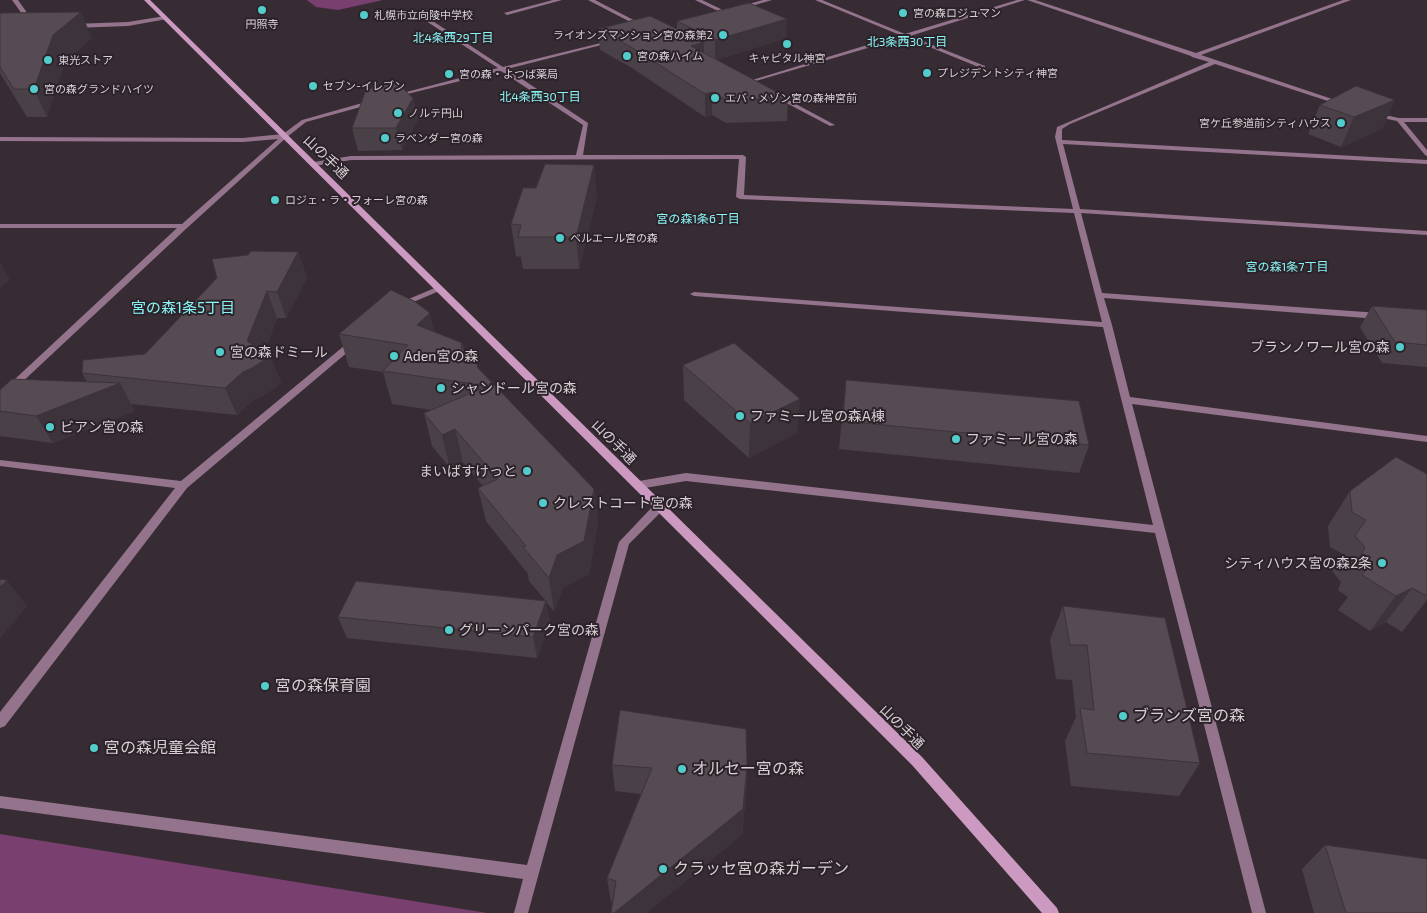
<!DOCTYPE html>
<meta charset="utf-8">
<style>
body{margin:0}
canvas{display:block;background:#372c34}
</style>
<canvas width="1427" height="913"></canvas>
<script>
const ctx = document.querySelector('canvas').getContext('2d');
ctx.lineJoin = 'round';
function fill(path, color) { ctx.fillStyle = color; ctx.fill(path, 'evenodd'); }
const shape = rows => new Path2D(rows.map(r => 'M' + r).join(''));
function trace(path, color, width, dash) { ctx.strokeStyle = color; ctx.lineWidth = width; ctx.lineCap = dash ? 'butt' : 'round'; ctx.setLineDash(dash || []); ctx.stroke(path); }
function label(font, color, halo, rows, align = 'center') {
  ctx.font = font + ' "Exo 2","Noto Sans JP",sans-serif'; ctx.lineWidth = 4; ctx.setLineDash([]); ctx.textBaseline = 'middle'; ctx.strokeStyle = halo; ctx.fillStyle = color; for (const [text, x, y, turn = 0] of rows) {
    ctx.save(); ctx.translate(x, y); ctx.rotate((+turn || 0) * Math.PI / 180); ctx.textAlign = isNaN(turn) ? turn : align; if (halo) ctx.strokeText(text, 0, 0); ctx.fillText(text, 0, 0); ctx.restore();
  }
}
fill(shape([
 [307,0,383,0,338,10,316,7],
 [0,834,487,913,0,913]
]), '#793f6e');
fill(shape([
 [12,0,18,0,35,24,34,25,30,25,12,0],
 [553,0,562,0,507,15,504,13,553,0],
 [588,0,595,0,647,27,642,28,588,0],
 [695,0,702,0,727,12,722,13,695,0],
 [763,0,772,0,741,9,738,7,763,0],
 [815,0,822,0,905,34,1017,0,1025,0,910,36,985,66,985,68,981,68,905,37,749,83,749,81,900,35,815,0],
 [1027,0,1035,0,1196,53,1343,0,1351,0,1201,55,1344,103,1344,105,1340,105,1215,64,1070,124,1062,129,1062,140,1427,160,1427,164,1063,144,1080,209,1427,231,1427,235,1081,213,1102,293,1379,313,1383,316,1379,319,1104,298,1112,325,1130,397,1427,436,1427,442,1132,404,1266,913,1252,913,1155,533,686,481,639,489,634,485,639,481,686,473,1153,525,1103,327,694,296,690,294,694,292,1102,322,1074,213,740,199,736,197,739,159,351,160,314,166,311,164,314,162,351,156,576,155,583,125,501,71,395,97,395,95,498,68,426,21,425,20,428,18,503,67,613,40,613,42,507,69,588,123,583,155,743,155,746,157,744,195,1073,209,1055,137,1057,127,1209,62,1192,57,1191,56,1027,0],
 [165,16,167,17,167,19,128,26,73,28,70,26,73,24,128,22,165,16],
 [775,95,779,95,835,125,830,126,775,97,775,95],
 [373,100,375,101,375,103,306,122,287,137,187,228,3,400,0,401,0,393,177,228,0,228,0,224,182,224,278,139,243,142,0,141,0,137,243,138,283,134,302,120,373,100],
 [1375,113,1399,118,1427,118,1427,122,1404,122,1427,150,1427,156,1425,155,1397,121,1373,116,1373,114,1375,113],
 [437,287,440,287,444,289,404,306,398,306,397,304,437,287],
 [353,340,356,341,357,343,356,345,187,488,5,726,0,728,0,712,175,488,0,466,0,460,181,481,350,341,353,340],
 [660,502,664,503,665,506,664,509,629,544,528,913,514,913,523,879,0,808,0,796,527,865,619,542,656,503,660,502]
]), '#94748c');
fill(shape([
 [144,0,150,0,922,757,1057,908,1059,913,1042,913,912,765,144,0]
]), '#cc99c0');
fill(shape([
 [0,13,92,38,65,61,47,117,27,117,0,73],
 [677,21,786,38,716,60,788,98,787,121,726,123,712,115,705,117,632,68,600,50,598,29,677,29],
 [413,98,418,119,402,150,358,151,352,128],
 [1395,100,1382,129,1341,147,1308,134,1320,105],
 [597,196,579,269,523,269,521,257,516,256,511,224],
 [298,252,307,278,286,318,277,318,264,352,270,356,281,383,263,396,254,399,237,415,131,404,135,411,53,443,0,436,0,390,87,382,82,373,145,354],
 [1372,306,1427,310,1427,367,1382,363,1360,327],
 [435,332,462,343,464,350,478,366,479,370,594,489,598,522,589,574,563,588,554,611,546,602,550,622,537,658,347,638,338,617,546,601,529,581,528,574,486,521,478,488,483,486,463,462,450,468,432,446,424,413,432,410,392,404,383,372,349,367,339,334],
 [683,365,797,433,749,458,684,400],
 [846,380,1089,445,1079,473,839,449,843,408],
 [1427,474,1427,600,1402,632,1386,622,1370,631,1338,610,1348,597,1338,590,1341,582,1332,571,1343,554,1330,547,1328,526,1350,491],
 [1063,606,1200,763,1179,796,1071,786,1065,741,1076,717,1072,680,1056,679,1050,640],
 [612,765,747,766,746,793,742,835,613,903,611,902,607,878,641,794,615,791],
 [1325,845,1427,913,1314,913,1302,869]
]), '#4a4047');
fill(shape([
 [81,12,92,38,65,61,47,117,34,89,53,35],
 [787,19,786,38,715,60,715,40],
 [704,42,704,63,691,46],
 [712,92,712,115,705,117,705,94],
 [413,98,418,119,402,150,396,128],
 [1395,100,1382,129,1341,147,1354,117],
 [594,165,597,196,579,269,576,237],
 [298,252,307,278,286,318,277,292],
 [0,262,10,280,0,288],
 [267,291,277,318,260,363,270,356,281,383,263,396,254,399,237,415,225,388],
 [430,313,438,345,417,325],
 [120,383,135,411,53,443,36,416],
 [800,399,797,433,749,458,750,423],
 [455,429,463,462,450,468,442,435],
 [594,489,598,522,589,574,563,588,554,611,549,578,557,555],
 [7,580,27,606,0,639,0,587],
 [1412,588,1386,622,1370,631,1396,596],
 [546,601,550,622,537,658,533,637],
 [747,766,746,793,742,835,647,913,614,913]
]), '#3c343a');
const building = shape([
 [749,3,787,19,715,40,677,21,749,3],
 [81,12,53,35,34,89,14,89,0,67,0,13,81,12],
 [650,16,704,42,691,46,788,98,726,100,712,92,705,94,631,47,598,29,650,16],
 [396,82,413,98,396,128,352,128,366,90,396,82],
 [1356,86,1395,100,1354,117,1320,105,1356,86],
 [545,164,594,165,576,237,518,237,521,225,511,224,523,188,536,188,545,164],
 [251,251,298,252,277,292,267,291,247,341,270,356,252,368,243,372,225,388,82,373,83,360,145,354,217,278,212,259,248,255,251,251],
 [391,290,414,301,430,313,417,325,462,343,461,347,478,366,477,367,594,489,584,541,557,555,549,578,523,547,526,546,478,488,498,479,455,429,442,435,424,413,488,386,383,371,408,345,339,334,391,290],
 [1372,306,1427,310,1427,345,1395,342,1372,306],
 [734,343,800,399,750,423,683,365,734,343],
 [12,379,120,383,36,416,0,411,0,390,12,379],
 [846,380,1079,401,1089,445,843,421,846,380],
 [1396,457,1427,474,1427,596,1412,588,1396,596,1362,575,1372,562,1361,555,1365,547,1355,536,1366,520,1352,512,1350,491,1396,457],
 [0,579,7,580,0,587,0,579],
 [356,581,546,601,533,637,338,617,356,581],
 [1063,606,1165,618,1200,763,1087,753,1080,708,1094,710,1087,645,1070,645,1063,606],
 [620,710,746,729,747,766,743,809,614,913,611,913,616,881,607,878,652,768,612,765,620,710],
 [1325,845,1427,859,1427,913,1346,913,1325,845]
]);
fill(building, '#564b53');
trace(building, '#3c343a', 1);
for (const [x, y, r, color] of [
 [262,10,5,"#52cdcc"],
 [903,13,5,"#52cdcc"],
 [364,15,5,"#52cdcc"],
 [723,35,5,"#52cdcc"],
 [787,44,5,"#52cdcc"],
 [627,56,5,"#52cdcc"],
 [48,60,5,"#52cdcc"],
 [927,73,5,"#52cdcc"],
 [449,74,5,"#52cdcc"],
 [313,86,5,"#52cdcc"],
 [34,89,5,"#52cdcc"],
 [715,98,5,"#52cdcc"],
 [398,113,5,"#52cdcc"],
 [1341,123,5,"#52cdcc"],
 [385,138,5,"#52cdcc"],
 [275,200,5,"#52cdcc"],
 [560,238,5,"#52cdcc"],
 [1400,347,5,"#52cdcc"],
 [220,352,5,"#52cdcc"],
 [394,356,5,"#52cdcc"],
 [441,388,5,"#52cdcc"],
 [740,416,5,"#52cdcc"],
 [50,427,5,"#52cdcc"],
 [956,439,5,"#52cdcc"],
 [527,471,5,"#52cdcc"],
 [543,503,5,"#52cdcc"],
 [1382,563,5,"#52cdcc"],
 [449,630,5,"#52cdcc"],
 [265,686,5,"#52cdcc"],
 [1123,716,5,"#52cdcc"],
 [94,748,5,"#52cdcc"],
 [682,769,5,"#52cdcc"],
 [663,869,5,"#52cdcc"]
]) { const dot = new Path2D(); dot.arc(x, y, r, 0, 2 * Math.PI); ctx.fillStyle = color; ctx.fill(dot); trace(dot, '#2c222a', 2); }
label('11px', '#d6cfd4', '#2c222a', [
 ["宮の森ロジュマン",913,13],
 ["札幌市立向陵中学校",374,15],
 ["円照寺",262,24,"center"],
 ["ライオンズマンション宮の森第2",713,35,"right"],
 ["宮の森ハイム",637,56],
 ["キャピタル神宮",787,58,"center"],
 ["東光ストア",58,60],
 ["プレジデントシティ神宮",937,73],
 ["宮の森・よつば薬局",459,74],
 ["セブン-イレブン",323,86],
 ["宮の森グランドハイツ",44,89],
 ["エバ・メゾン宮の森神宮前",725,98],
 ["ノルテ円山",408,113],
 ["宮ケ丘参道前シティハウス",1331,123,"right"],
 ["ラベンダー宮の森",395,138],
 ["ロジェ・ラ・フォーレ宮の森",285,200],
 ["ベルエール宮の森",570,238]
], 'left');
label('12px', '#89f5f4', '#2c222a', [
 ["北4条西29丁目",453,38],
 ["北3条西30丁目",907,42],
 ["北4条西30丁目",540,97],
 ["宮の森1条6丁目",698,219],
 ["宮の森1条7丁目",1287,267]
]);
label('14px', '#d6cfd4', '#2c222a', [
 ["山の手通",326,157,44],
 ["山の手通",614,442,45],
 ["山の手通",902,727,45]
]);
label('14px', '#d6cfd4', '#2c222a', [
 ["ブランノワール宮の森",1390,347,"right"],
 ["宮の森ドミール",230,352],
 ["Aden宮の森",404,356],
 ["シャンドール宮の森",451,388],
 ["ファミール宮の森A棟",750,416],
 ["ビアン宮の森",60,427],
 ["ファミール宮の森",966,439],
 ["まいばすけっと",517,471,"right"],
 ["クレストコート宮の森",553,503],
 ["シティハウス宮の森2条",1372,563,"right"],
 ["グリーンパーク宮の森",459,630]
], 'left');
label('15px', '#89f5f4', '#2c222a', [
 ["宮の森1条5丁目",183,308]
]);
label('16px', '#d6cfd4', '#2c222a', [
 ["宮の森保育園",275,686],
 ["ブランズ宮の森",1133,716],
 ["宮の森児童会館",104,748],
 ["オルセー宮の森",692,769],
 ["クラッセ宮の森ガーデン",673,869]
], 'left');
</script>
